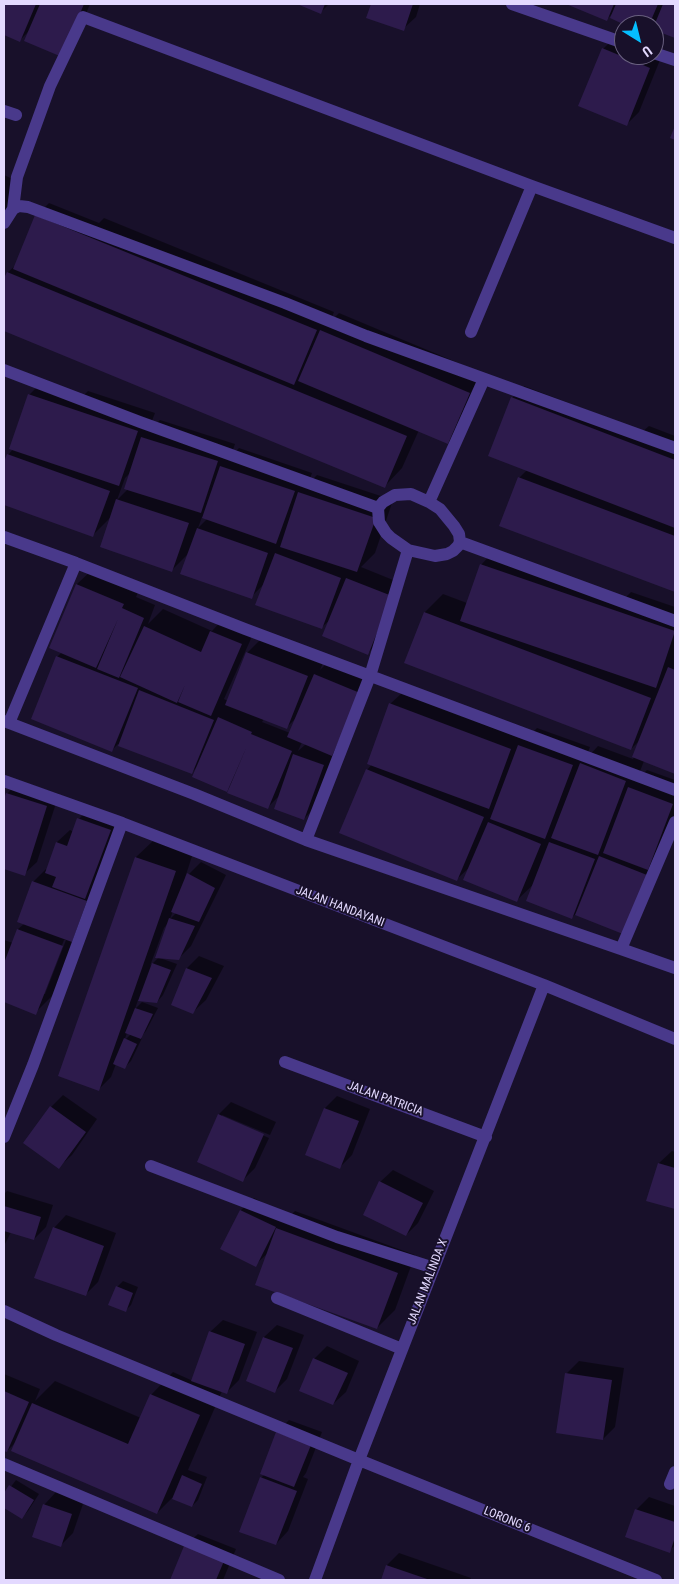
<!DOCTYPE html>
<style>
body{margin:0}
#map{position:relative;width:679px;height:1584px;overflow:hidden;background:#18102a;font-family:"Roboto Condensed",sans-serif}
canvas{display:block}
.frame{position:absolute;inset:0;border:5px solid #e3d9ff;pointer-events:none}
.north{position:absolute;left:614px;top:15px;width:50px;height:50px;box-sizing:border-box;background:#18102a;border:1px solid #69607f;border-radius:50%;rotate:144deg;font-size:14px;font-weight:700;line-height:20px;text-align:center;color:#e3d9ff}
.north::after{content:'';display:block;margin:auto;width:18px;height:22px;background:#05beff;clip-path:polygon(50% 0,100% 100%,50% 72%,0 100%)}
</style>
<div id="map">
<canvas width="679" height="1584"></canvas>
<div class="frame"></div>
<div class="north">U</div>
</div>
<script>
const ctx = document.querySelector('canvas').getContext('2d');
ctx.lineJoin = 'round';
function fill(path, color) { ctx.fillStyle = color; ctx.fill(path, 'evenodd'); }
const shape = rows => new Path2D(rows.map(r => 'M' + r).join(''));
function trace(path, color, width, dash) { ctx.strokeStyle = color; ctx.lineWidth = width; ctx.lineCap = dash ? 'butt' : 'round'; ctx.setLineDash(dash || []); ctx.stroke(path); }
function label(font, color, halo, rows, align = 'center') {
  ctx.font = font + ' "Roboto Condensed",sans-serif'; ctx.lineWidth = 4; ctx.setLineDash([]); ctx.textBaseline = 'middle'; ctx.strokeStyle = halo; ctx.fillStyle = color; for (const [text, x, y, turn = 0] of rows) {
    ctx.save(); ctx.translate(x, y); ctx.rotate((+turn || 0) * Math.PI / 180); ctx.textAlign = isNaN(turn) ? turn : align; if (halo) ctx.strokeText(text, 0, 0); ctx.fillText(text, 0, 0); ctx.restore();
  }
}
fill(shape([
 [4,4,90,4,74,43,31,29,20,40,4,34],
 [301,4,329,4,321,12],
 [372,4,420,4,416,17,403,29,367,17],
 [569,4,675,4,675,37,654,28,658,20,653,25,629,25,614,12,607,19],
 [615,37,624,40,624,55,662,55,639,112,627,124,603,49],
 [4,175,19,182,4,215],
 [49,203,99,223,104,218,334,312,330,322,339,313,487,375,466,425,448,443,419,430,402,468,385,486,4,330,4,282,8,272,17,264,37,215],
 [41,383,79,400,88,391,155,413,148,431,160,420,235,444,231,456,239,448,312,473,308,484,317,475,393,500,375,553,361,567,403,584,380,641,368,653,331,619,321,628,264,584,251,597,189,553,172,570,111,517,93,535,4,504,4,466,8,455,13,449,29,395],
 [131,472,128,489,117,500,125,478],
 [202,517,207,519,198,528],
 [524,386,643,431,649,426,675,436,675,591,501,525,519,478,527,470,512,398],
 [493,552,621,602,631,592,675,607,675,773,644,761,637,779,647,770,675,780,675,824,623,933,576,914,572,917,535,883,516,901,471,866,457,879,367,770,372,764,390,704,403,692,525,740,537,728,590,747,585,760,598,746,633,759,642,738,631,749,406,663,425,612,443,594,467,603,481,565],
 [95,567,141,586,136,597,155,605,148,624,163,609,212,631,223,619,254,632,224,699,228,701,247,653,265,635,325,658,320,670,333,657,377,675,316,806,304,819,280,795,267,808,232,785,226,791,198,766,191,773,118,744,112,750,57,657,62,652,51,648,77,584],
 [297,717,290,733,262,722,264,719,286,728],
 [302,742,306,744,298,751],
 [19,781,59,794,37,862,24,874,4,868,4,803,7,794],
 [91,806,122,818,53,995,35,1013,4,1001,4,940,13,943,18,929,24,924,33,882,46,869,47,870,57,842,70,830,74,832,79,819],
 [64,940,66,940,45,994,43,994],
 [154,840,193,853,185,878,201,862,226,875,191,946,178,959,160,958,177,964,163,995,157,1002,138,1000,135,1009,142,1002,158,1008,146,1031,141,1037,142,1038,131,1061,125,1067,116,1064,111,1077,99,1089,136,857],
 [173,911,177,912,170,919],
 [168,923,159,957,150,966,164,928],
 [127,1033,131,1034,124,1041],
 [199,956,224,966,206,1000,193,1012,187,968],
 [63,1095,97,1119,72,1155,59,1167,51,1107],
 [337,1096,370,1109,352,1155,340,1167,325,1108],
 [231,1102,276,1122,270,1135,222,1115,222,1117,269,1138,255,1168,243,1180,219,1114],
 [672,1151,675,1152,675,1208,648,1200,659,1163],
 [393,1170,434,1191,418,1223,406,1235,380,1182],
 [7,1191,53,1205,46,1227,34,1239,11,1232,4,1246,4,1194],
 [254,1198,287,1215,284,1222,295,1211,415,1255,395,1310,377,1328,269,1252,255,1265,222,1249,241,1210],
 [66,1215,116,1233,98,1282,85,1295,54,1228],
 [123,1281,138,1287,131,1305,125,1311,117,1287],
 [223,1320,257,1332,239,1380,227,1392,222,1391,188,1470,207,1477,198,1500,192,1506,172,1498,157,1513,16,1442,7,1451,4,1449,4,1374,40,1389,35,1401,55,1381,141,1418,151,1395,173,1372,193,1381,210,1332],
 [277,1325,304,1335,287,1379,275,1391,248,1380,264,1337],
 [327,1346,359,1361,346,1392,333,1404,314,1359],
 [579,1361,624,1368,615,1427,603,1439,567,1373],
 [289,1420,322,1432,306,1473,303,1477,308,1479,288,1531,276,1544,261,1478,265,1474,277,1432],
 [16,1480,39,1494,28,1511,22,1517,4,1506,4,1496],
 [56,1492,84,1501,73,1533,61,1545,44,1505],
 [649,1497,675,1506,675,1545,669,1551,636,1510],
 [198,1534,236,1549,223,1580,171,1580,185,1546],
 [399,1553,471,1578,470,1580,382,1580,387,1565]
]), '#0007');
fill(shape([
 [4,4,36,4,20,42,4,35],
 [40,4,84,4,62,57,24,41],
 [297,4,325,4,321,14],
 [371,4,413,4,404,31,366,18],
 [566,4,614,4,607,21],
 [616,4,658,4,649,25,625,25,610,18],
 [663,4,675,4,675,38,654,30,654,26],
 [602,48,650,68,627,126,578,106],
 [675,126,675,140,670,138],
 [35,215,317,330,294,385,13,269],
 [7,272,407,436,385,488,4,331,4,278],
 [320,330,470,393,448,444,298,381],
 [28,394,138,431,119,486,9,449],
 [511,397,675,460,675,528,488,456],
 [141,437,218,461,201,513,124,489],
 [7,454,110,491,93,537,4,505,4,462],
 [220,466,295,491,276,544,202,518],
 [518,477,675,536,675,592,499,526],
 [298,492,376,518,357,572,280,547],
 [116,499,189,523,172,572,100,547],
 [197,528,268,553,252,599,180,574],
 [275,553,341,578,322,629,255,605],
 [480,564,675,631,656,688,460,621],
 [346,578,392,596,368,655,322,636],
 [76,584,124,604,122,608,144,618,119,678,97,669,118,619,96,668,49,648],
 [424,612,651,698,631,750,404,663],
 [144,626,201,652,210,631,242,644,211,716,178,702,185,685,177,703,120,677],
 [246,652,308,676,287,729,225,705],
 [56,656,138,688,112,752,31,719],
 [668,667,675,670,675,774,632,757],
 [314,674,360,693,332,756,287,737],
 [139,690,214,720,192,774,118,746],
 [389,703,511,749,489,809,367,764],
 [218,717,252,732,251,734,292,751,268,809,227,793,247,746,227,792,192,777],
 [518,745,573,765,545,839,490,819],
 [293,754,324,765,304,820,274,809],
 [580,763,626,781,598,855,551,838],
 [366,769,484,817,457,881,339,833],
 [628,787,673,804,648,870,603,853],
 [6,793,47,806,25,876,4,869,4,799],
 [77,818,111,830,85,899,52,887,56,877,45,873,56,842,67,846],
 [488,822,541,844,517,902,463,880],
 [549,842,595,859,572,919,526,901],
 [599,856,647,875,623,934,575,915],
 [135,857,176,871,99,1091,58,1076],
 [187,873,215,888,199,922,171,912],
 [32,881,87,901,72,942,17,922],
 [169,918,195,926,179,960,155,958],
 [17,929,63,946,36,1015,4,1002,4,963],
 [152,963,171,970,157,1003,138,1001],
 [186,968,212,978,193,1014,171,1005],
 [135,1008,153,1014,141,1039,125,1033],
 [124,1038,137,1044,125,1069,113,1064],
 [50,1106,86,1132,59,1169,23,1143],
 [324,1108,359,1121,340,1169,305,1155],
 [218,1114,264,1134,243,1182,197,1162],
 [658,1163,675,1168,675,1209,646,1201],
 [379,1181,423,1203,406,1236,363,1215],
 [4,1206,41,1217,34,1240,4,1231],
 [240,1210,276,1227,256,1267,220,1249],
 [53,1227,104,1246,86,1296,34,1278],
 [276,1228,398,1273,377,1329,255,1285],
 [116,1286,133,1293,126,1312,108,1305],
 [209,1331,245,1344,227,1394,191,1381],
 [263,1337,293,1348,275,1393,246,1381],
 [313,1358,348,1373,333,1405,299,1391],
 [565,1373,612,1380,603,1440,556,1433],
 [4,1391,29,1402,7,1452,4,1451],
 [150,1394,200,1415,157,1514,11,1451,32,1403,128,1444],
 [276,1432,311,1445,294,1487,260,1474],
 [182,1475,202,1484,192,1507,172,1499],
 [260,1477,297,1491,276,1545,239,1532],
 [9,1485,34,1500,22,1519,4,1508,4,1493],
 [43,1504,72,1514,61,1547,32,1537],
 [635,1509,675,1522,675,1537,670,1553,625,1537],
 [184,1546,224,1561,216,1580,170,1580],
 [386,1565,430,1580,381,1580]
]), '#2d1b4c');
trace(shape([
 [512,4,624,43],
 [654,53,675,60],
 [4,111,16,115],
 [13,209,17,177,50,86,83,17,532,186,675,238],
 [4,223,13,209,19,206,28,207,285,303,366,336,675,448],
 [471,332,532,186],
 [4,370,140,422,378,508],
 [411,494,429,502,440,509,454,526,459,534,460,542,458,546,453,551,447,554,435,556,408,550,391,538,386,533,379,522,378,508,383,502,395,495,411,494],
 [429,502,484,379],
 [4,537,76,563,245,629,675,790],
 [460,542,675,621],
 [4,721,194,794,306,840,621,949,675,822],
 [9,723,76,563],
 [4,781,122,823,544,985,675,1039],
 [306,840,370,676,408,550],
 [621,949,675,968],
 [285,1062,486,1137],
 [4,1137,33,1065,122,823],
 [151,1166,337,1237,434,1268],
 [277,1298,402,1349],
 [4,1311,56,1335,359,1460,656,1580],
 [4,1464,279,1580],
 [670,1484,675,1472],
 [315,1580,359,1460,544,985]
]), '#49398b', 12);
label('12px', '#e3d9ff', '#18102a', [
 ["JALAN HANDAYANI",340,907,21],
 ["JALAN PATRICIA",385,1099,20],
 ["JALAN MALINDA X",428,1282,-69],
 ["LORONG 6",507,1520,22]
]);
</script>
